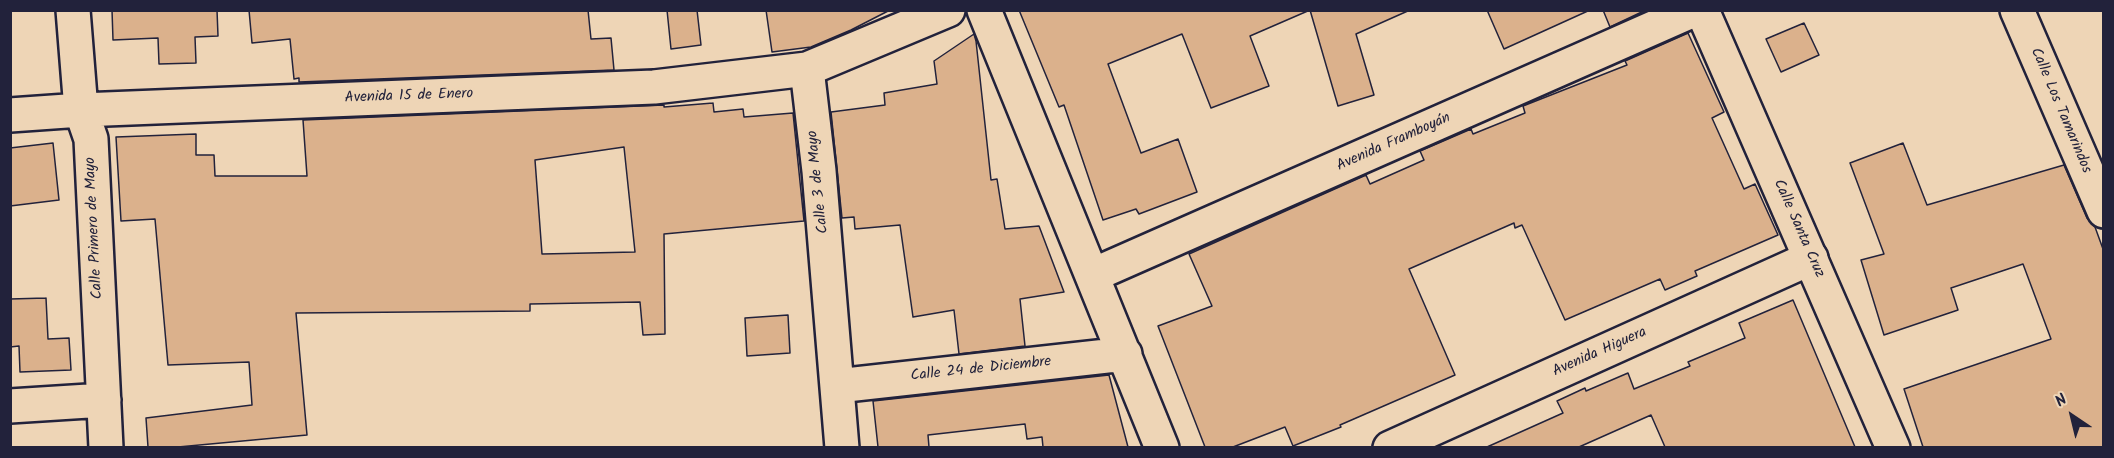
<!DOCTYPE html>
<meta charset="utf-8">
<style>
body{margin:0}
#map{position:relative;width:2114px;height:458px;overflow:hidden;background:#eed5b6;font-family:Kalam,sans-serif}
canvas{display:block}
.frame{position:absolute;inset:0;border:12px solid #22223b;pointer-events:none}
.north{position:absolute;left:2042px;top:386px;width:60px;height:60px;-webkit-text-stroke:4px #eed5b6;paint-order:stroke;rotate:325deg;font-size:16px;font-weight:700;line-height:24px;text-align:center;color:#22223b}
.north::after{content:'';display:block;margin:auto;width:21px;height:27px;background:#22223b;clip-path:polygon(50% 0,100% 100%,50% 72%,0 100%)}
</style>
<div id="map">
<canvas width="2114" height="458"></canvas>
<div class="frame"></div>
<div class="north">N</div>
</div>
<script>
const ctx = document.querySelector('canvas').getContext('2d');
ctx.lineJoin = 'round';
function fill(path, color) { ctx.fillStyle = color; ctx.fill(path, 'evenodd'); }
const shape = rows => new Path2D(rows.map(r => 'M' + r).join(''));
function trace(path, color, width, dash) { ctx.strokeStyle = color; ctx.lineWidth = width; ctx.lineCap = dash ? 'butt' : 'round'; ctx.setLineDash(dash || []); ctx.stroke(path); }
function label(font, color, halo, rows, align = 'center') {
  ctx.font = font + ' Kalam,sans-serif'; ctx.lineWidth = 6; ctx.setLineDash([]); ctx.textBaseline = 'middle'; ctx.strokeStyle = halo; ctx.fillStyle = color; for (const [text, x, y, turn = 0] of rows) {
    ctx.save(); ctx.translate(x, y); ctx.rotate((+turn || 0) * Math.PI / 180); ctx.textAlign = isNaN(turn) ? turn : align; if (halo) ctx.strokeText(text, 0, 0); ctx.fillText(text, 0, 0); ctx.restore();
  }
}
const building = shape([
 [112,10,217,10,218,36,195,37,196,63,159,64,158,38,113,40,112,10],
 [249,10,588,10,591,39,611,38,614,70,299,82,299,78,294,79,290,39,252,43,249,10],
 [667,10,697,10,701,45,671,49,667,10],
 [766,10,890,10,851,30,811,47,772,52,766,10],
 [1019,10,1310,10,1250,36,1269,86,1211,108,1182,34,1108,64,1141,153,1178,139,1197,192,1139,214,1136,209,1103,220,1064,105,1059,107,1019,10],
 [1310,10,1410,10,1356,34,1374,95,1338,106,1310,10],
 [1487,10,1590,10,1504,49,1487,10],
 [1603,10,1646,10,1610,27,1603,10],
 [1804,23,1819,55,1781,72,1766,39,1804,23],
 [1688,33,1724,112,1712,118,1744,189,1755,184,1778,235,1695,271,1697,276,1665,290,1660,279,1565,320,1522,225,1515,228,1514,223,1409,269,1455,375,1340,425,1341,427,1293,446,1285,427,1233,447,1205,447,1158,326,1212,306,1189,254,1366,175,1370,184,1424,160,1420,151,1471,129,1473,134,1525,113,1523,106,1627,65,1625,61,1688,33],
 [974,34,976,41,991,180,997,179,1005,229,1039,226,1064,292,1020,299,1025,346,959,354,954,310,913,317,900,225,855,229,854,217,842,218,831,112,885,105,884,93,937,84,934,61,974,34],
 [713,103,714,112,743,109,744,117,793,113,804,221,664,234,665,334,643,335,640,302,530,304,530,311,296,313,307,435,178,447,148,447,146,418,252,405,249,362,168,365,155,219,121,221,116,137,196,134,196,155,214,155,215,176,307,176,303,120,664,105,664,107,713,103],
 [624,147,635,252,542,254,535,160,624,147],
 [53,143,59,200,10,206,10,148,53,143],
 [1903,143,1927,205,2064,165,2087,218,2095,227,2103,249,2103,447,1923,447,1904,389,2051,339,2023,264,1951,288,1958,310,1884,335,1861,260,1884,254,1850,163,1903,143],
 [46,298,48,339,69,338,71,370,20,372,19,346,10,347,10,299,46,298],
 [1793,300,1855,447,1665,447,1651,415,1579,447,1487,447,1563,413,1557,401,1585,388,1586,391,1628,373,1634,389,1690,366,1688,362,1745,338,1739,323,1793,300],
 [788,315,790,353,747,356,745,318,788,315],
 [1109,375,1128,447,1043,447,1042,437,1027,439,1025,424,928,435,929,447,878,447,873,401,1109,375]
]);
fill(building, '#dbb18c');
trace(building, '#22223b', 1.5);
const minor = shape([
 [73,10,81,110,91,139,106,448],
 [984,10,1162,448],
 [2017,10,2104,211],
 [807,69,819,171,842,448],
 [10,115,81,110,654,87,807,69,948,10],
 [1093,275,1694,10],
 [837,386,1125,354],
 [10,406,104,400],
 [1390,448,1811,258]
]);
const tertiary = shape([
 [1702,10,1893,448]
]);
trace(minor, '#22223b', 38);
trace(tertiary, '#22223b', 38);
trace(minor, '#eed5b6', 33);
trace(tertiary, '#eed5b6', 33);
label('15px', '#22223b', '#eed5b6', [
 ["Avenida 15 de Enero",409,97,-2],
 ["Calle Los Tamarindos",2060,111,67],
 ["Avenida Framboyán",1394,143,-24],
 ["Calle 3 de Mayo",819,182,-96],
 ["Calle Primero de Mayo",95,228,-93],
 ["Calle Santa Cruz",1798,229,66],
 ["Avenida Higuera",1600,353,-24],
 ["Calle 24 de Diciembre",981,370,-6]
]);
</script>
